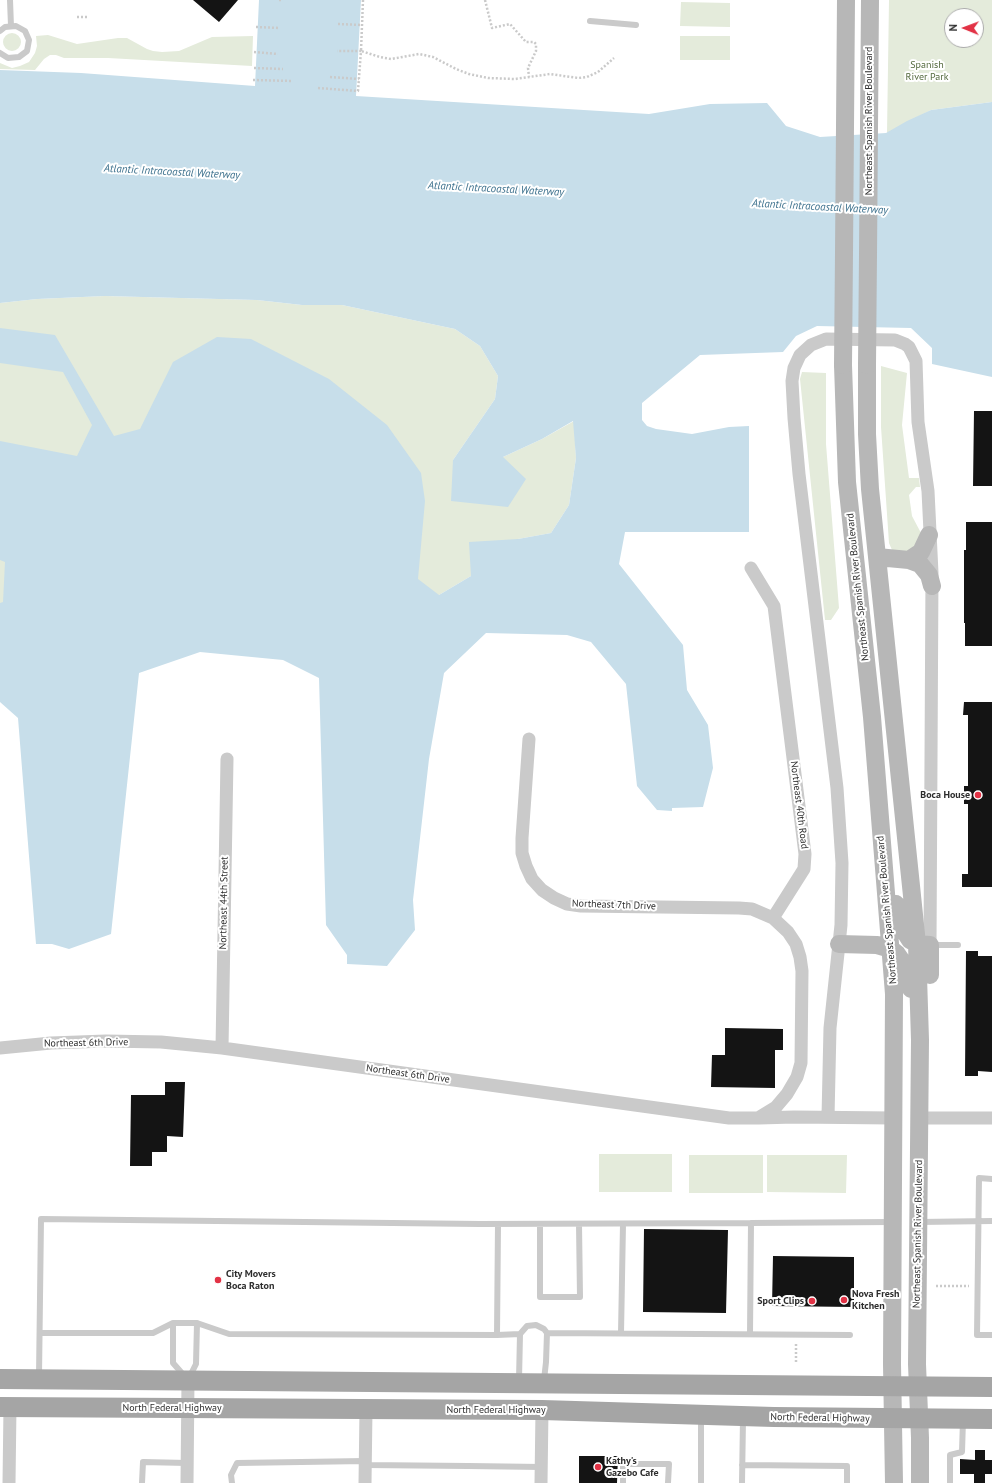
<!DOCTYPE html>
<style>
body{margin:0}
#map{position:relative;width:992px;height:1483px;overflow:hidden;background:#fff;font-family:"PT Sans",sans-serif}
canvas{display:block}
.north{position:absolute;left:944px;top:8px;width:40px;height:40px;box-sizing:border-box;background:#fff;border:1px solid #ababab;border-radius:50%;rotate:271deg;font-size:11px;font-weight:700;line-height:16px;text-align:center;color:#2d2d2d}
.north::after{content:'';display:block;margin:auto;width:14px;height:18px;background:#e23245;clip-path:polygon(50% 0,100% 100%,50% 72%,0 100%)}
</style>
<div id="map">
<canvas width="992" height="1483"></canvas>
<div class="north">N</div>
</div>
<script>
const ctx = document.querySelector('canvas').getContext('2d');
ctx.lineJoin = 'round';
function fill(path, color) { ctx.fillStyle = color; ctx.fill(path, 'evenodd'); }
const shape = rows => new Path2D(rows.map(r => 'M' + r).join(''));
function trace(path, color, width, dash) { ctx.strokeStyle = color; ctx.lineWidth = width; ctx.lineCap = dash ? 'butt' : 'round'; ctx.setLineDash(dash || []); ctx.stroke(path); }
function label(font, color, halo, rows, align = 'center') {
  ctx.font = font + ' "PT Sans",sans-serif'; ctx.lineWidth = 4; ctx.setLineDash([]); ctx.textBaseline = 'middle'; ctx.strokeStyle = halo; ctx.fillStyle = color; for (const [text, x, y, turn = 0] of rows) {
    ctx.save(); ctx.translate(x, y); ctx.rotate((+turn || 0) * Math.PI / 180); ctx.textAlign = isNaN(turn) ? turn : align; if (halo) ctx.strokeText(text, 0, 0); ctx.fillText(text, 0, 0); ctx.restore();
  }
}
fill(shape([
 [889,0,992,0,992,102,931,110,887,133],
 [952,16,976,16,976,40,952,40],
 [681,2,730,3,730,27,680,26],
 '3 42a9 9 0 1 1 18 0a9 9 0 1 1-18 0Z',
 [48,35,77,44,118,38,127,38,147,49,153,51,162,52,179,51,212,37,253,36,252,66,108,58,64,58,56,55,50,55,44,59,35,70,0,69,0,63,12,68,20,66,29,62,35,53,37,46,36,36],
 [680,36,730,36,730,60,680,60],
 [105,296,257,300,302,305,342,305,455,329,480,346,498,376,495,399,453,460,503,457,542,439,574,421,576,458,569,505,551,533,518,539,471,576,439,595,0,603,0,303,37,299],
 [881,366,907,373,902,425,909,478,919,478,920,487,916,487,909,495,912,516,921,533,917,544,906,553,892,550,889,543,881,427],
 [802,372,826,373,826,444,839,608,831,620,825,620,800,379],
 [599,1154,672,1154,672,1192,599,1192],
 [689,1155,763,1155,763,1193,689,1193],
 [767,1155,847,1155,846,1193,767,1192]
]), '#e4ebdb');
fill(shape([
 [259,0,361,0,356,96,649,114,710,104,767,103,786,126,820,137,886,133,907,121,931,110,992,102,992,377,932,364,932,348,911,328,817,326,796,336,783,352,700,355,642,403,642,420,647,426,656,429,692,434,729,427,749,426,749,532,625,532,619,564,683,645,687,690,708,725,713,768,703,807,672,808,672,811,657,810,637,786,626,684,591,642,567,635,486,633,444,673,429,759,413,900,415,930,387,966,347,964,347,955,326,925,319,678,283,660,200,652,139,673,111,934,69,949,52,944,36,944,18,718,0,702,0,603,3,602,5,562,0,560,0,441,77,456,92,425,63,372,0,363,0,328,55,335,114,436,140,429,173,362,217,337,251,339,329,379,387,425,421,473,425,501,418,579,439,595,471,576,469,542,518,539,551,533,569,505,576,458,573,421,542,439,503,457,526,479,508,507,451,501,453,460,495,399,498,376,480,346,455,329,342,305,302,305,257,300,105,296,37,299,0,303,0,70,81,73,255,86]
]), '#c7deea');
fill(shape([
 [193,0,238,0,219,22],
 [974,411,992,411,992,486,973,486],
 [966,522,992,522,992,646,965,646,965,623,964,623,964,550,966,550],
 [964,702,992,702,992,887,962,887,962,874,968,874,968,804,964,804,964,786,968,786,968,715,963,715],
 [966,951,978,951,978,956,992,956,992,1072,978,1071,978,1076,965,1076],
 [725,1028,783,1029,783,1050,775,1050,775,1088,711,1087,712,1055,725,1055],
 [165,1082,185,1082,183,1137,167,1136,167,1152,152,1152,152,1166,130,1166,131,1095,165,1095],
 [644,1229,728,1230,726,1313,643,1312],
 [773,1256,854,1257,854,1307,772,1306],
 [975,1450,985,1450,985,1460,992,1460,992,1474,985,1474,985,1483,974,1483,974,1474,960,1474,960,1459,975,1460],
 [579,1456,618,1456,617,1483,579,1483]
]), '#141414');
trace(shape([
 [279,0,281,0],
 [363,0,361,51,380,57,391,59,419,54,424,55,433,57,456,69,469,74,488,78,515,79,550,74,578,78,587,77,598,72,614,58],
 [485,0,492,28,510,24,526,42,534,42,536,44,536,51,528,68,529,77],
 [77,17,87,17],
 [338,24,362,25],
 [256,27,279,28],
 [254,52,278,54],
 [254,68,283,69],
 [330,77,359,79],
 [253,80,293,81],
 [318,88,358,91,361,51,337,51],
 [936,1286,969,1286],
 [796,1344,796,1363]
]), '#cacaca', 2.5, [2, 2]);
trace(shape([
 [10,0,11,26],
 [590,21,636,25],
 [0,31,5,27,16,26,25,31,29,40,27,51,19,57,8,58,0,53],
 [932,945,958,945],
 [992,1179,979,1178,977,1335,992,1335],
 [920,1222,992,1221],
 [540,1224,540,1297,580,1297,579,1224],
 [173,1323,173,1363,188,1380,196,1364,197,1323],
 [40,1333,153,1333,173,1323,197,1323,229,1334,497,1335,520,1334,527,1326,536,1325,544,1329,547,1333,546,1362,544,1380],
 [547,1333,850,1335],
 [621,1333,623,1224],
 [750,1334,751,1223,891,1222],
 [497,1335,498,1224],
 [39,1376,41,1219,480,1224,751,1223],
 [519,1380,520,1334],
 [365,1465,468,1466,542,1467],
 [742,1465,847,1466,847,1483],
 [142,1483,143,1462,187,1463],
 [232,1483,231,1475,237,1463,365,1461],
 [623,1483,623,1464,669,1464,668,1483],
 [701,1483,701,1417],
 [742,1483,743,1419],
 [950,1483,950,1455,962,1452,963,1420]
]), '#cacaca', 6);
trace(shape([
 [751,568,774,606,805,854,804,869,773,918],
 [0,1048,51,1043,106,1041,161,1042,222,1048,729,1118,758,1118,776,1107,787,1094,797,1077,801,1063,802,971,800,957,796,944,788,932,773,918,752,909,739,908,581,906,567,904,554,898,542,890,532,879,526,866,522,853,522,838,529,739],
 [222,1048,227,759],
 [828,1117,830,1028,841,925,842,863,837,788,799,474,794,418,792,381,794,368,800,355,811,345,826,339,895,340,905,344,909,347,916,361,918,422,928,491,932,573,930,945],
 [759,1118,794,1117,893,1118],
 [919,1118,992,1118],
 [9,1483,10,1407],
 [187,1483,188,1380],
 [365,1483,366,1410],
 [541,1483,542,1410]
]), '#cacaca', 13);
trace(shape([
 [844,253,846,0],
 [868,255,870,0],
 [843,365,847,482,872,717,894,994,892,1364,894,1483],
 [867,365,867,434,870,489,917,944,920,1040,917,1364,920,1438,920,1483],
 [877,557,909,560,920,564,929,575,932,586],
 [909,560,921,552,929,535],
 [896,904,901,926,910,940,917,944,930,945,930,975],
 [839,944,877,945,891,949,897,954,906,967,911,989]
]), '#b7b7b7', 18);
trace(shape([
 [0,1379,992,1387],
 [0,1407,542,1410,774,1417,992,1419]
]), '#a5a5a5', 20);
trace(shape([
 [843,365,844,253],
 [867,365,868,255]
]), '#b7b7b7', 18);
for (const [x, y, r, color] of [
 [978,795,4,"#e23245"],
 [218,1280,4,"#e23245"],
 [844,1300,4,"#e23245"],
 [812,1301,4,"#e23245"],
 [598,1467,4,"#e23245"]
]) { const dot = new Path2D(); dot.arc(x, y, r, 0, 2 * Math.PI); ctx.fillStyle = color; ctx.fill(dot); trace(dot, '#fff', 1.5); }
label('10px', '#52683c', '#fff', [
 ["Spanish",927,65],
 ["River Park",927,77]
]);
label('10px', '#2d2d2d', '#fff', [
 ["Northeast Spanish River Boulevard",869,121,-90],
 ["Northeast Spanish River Boulevard",858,587,-96],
 ["Northeast 40th Road",799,805,83],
 ["Northeast 44th Street",224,903,-89],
 ["Northeast 7th Drive",614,905,2],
 ["Northeast Spanish River Boulevard",887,910,-95],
 ["Northeast 6th Drive",86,1043,-1],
 ["Northeast 6th Drive",408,1074,8],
 ["Northeast Spanish River Boulevard",918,1234,-89],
 ["North Federal Highway",172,1408],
 ["North Federal Highway",496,1410],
 ["North Federal Highway",820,1418,1]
]);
label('bold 10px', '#2d2d2d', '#fff', [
 ["Boca House",970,795,"right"],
 ["City Movers",226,1274],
 ["Boca Raton",226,1286],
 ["Nova Fresh",852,1294],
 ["Kitchen",852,1306],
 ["Sport Clips",804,1301,"right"],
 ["Kathy's",606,1461],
 ["Gazebo Cafe",606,1473]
], 'left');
label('italic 11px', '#3d718d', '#fff', [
 ["Atlantic Intracoastal Waterway",172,172,3],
 ["Atlantic Intracoastal Waterway",496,189,3],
 ["Atlantic Intracoastal Waterway",820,207,3]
]);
</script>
